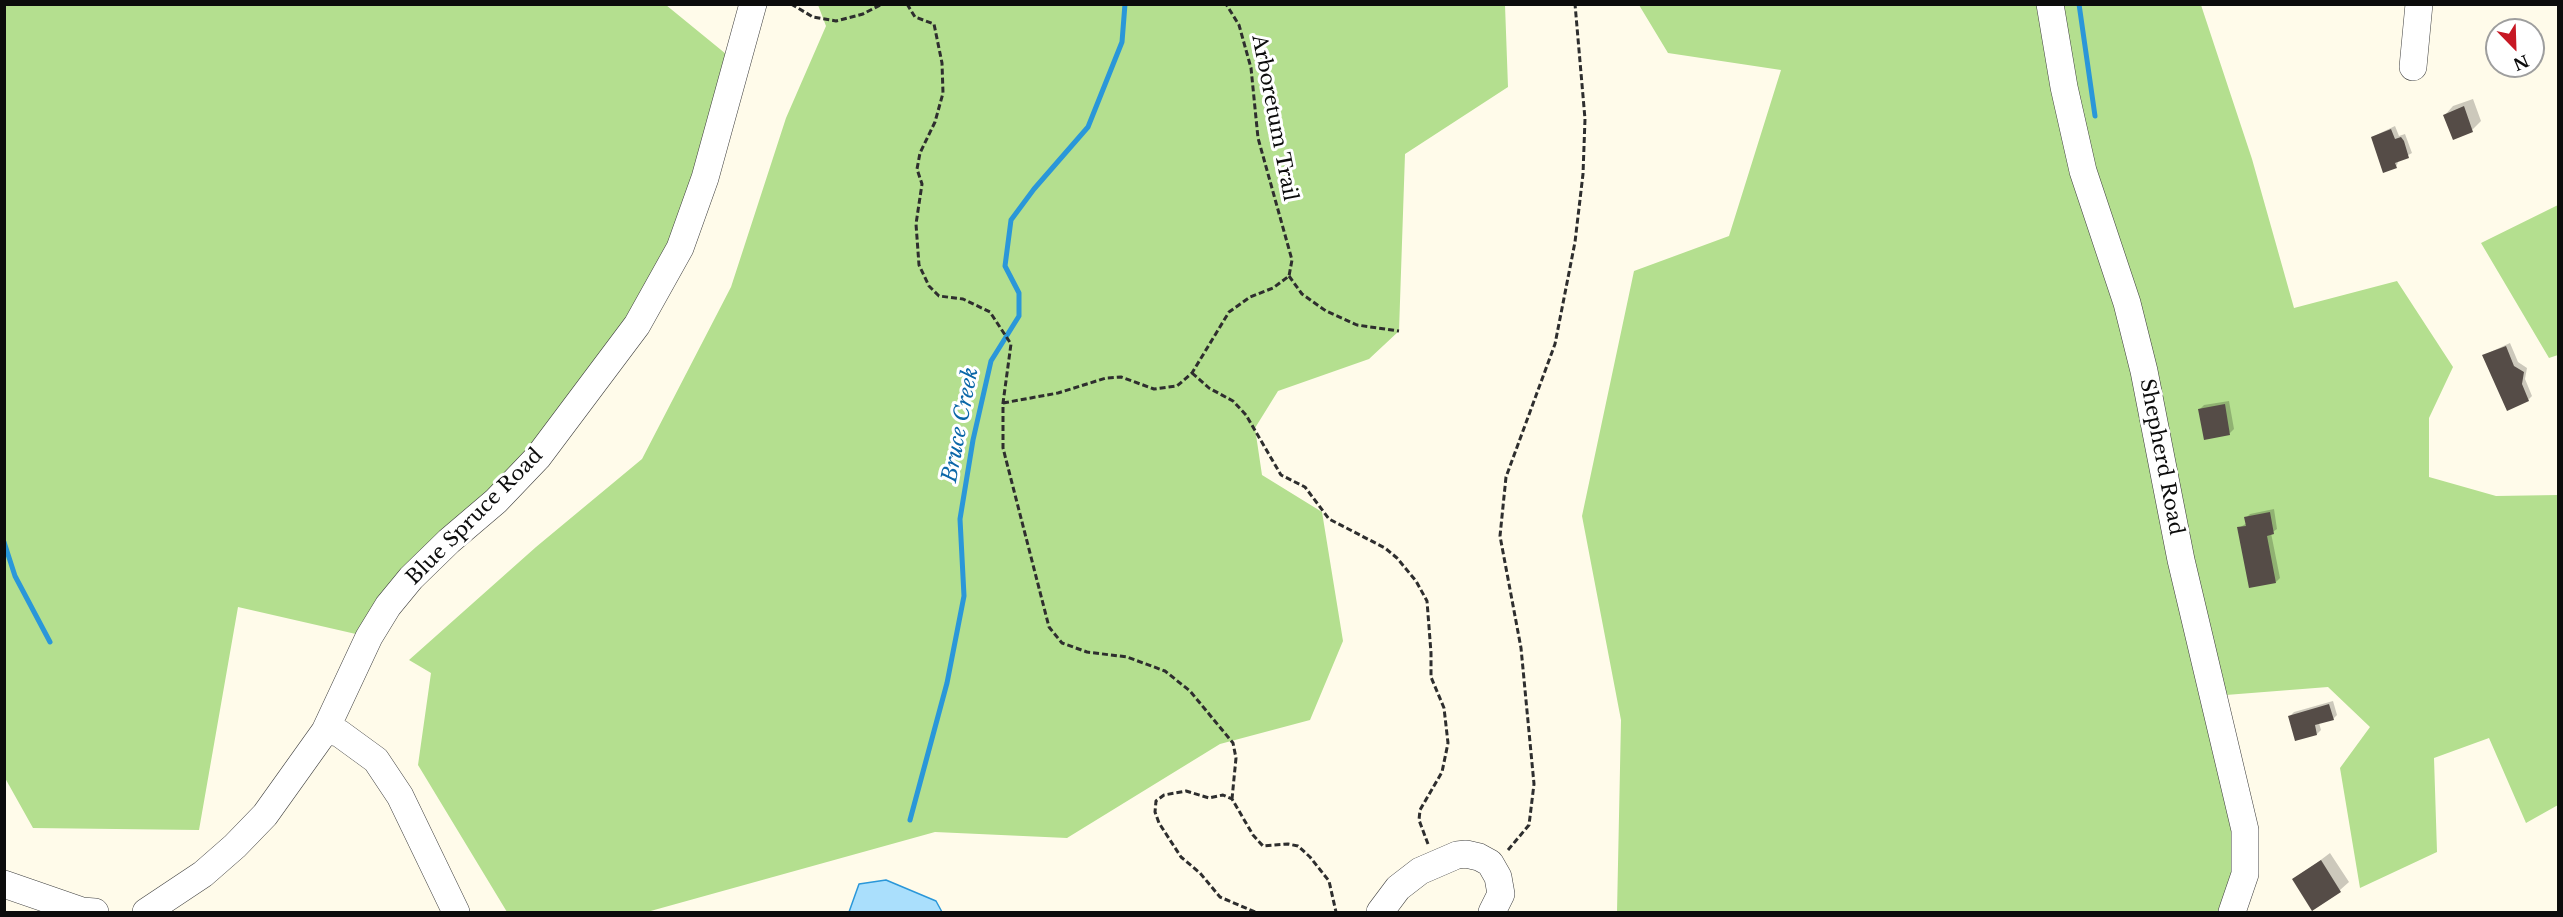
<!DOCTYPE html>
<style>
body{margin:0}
#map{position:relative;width:2563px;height:917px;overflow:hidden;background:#fffbea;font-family:"Libre Baskerville",serif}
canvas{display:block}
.frame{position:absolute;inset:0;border:6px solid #0c0c0c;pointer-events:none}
.north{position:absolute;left:2485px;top:18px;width:60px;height:60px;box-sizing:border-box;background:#fff;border:2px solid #9e9e9e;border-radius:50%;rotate:157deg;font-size:16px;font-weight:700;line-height:24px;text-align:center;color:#0c0c0c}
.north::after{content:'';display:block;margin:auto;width:21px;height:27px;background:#c71824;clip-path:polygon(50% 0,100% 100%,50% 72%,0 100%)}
</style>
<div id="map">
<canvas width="2563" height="917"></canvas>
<div class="frame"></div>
<div class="north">N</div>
</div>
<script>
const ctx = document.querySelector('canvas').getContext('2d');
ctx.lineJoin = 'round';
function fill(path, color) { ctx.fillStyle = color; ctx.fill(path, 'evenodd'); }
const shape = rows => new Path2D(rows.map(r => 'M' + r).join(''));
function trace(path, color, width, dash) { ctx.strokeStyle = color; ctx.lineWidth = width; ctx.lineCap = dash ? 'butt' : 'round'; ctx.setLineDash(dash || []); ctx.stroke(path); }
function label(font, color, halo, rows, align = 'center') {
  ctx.font = font + ' "Libre Baskerville",serif'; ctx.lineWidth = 6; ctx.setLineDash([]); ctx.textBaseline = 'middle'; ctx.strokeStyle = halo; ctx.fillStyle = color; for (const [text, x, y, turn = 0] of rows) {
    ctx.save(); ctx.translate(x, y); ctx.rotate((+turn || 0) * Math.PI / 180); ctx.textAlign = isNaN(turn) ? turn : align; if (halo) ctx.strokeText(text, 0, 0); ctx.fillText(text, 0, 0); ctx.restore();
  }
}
fill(shape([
 [4,5,666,5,737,63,637,325,369,637,238,607,199,830,33,828,5,778],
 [818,5,1505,5,1508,87,1405,154,1399,331,1369,359,1278,391,1255,428,1262,475,1322,512,1343,641,1310,720,1220,744,1067,838,935,832,647,912,507,912,418,765,431,673,409,660,536,547,642,459,731,287,786,118,826,26],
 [1639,5,2201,5,2252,159,2294,308,2397,281,2453,367,2429,418,2429,477,2496,496,2558,495,2558,805,2526,823,2489,738,2434,758,2437,852,2360,888,2340,768,2370,727,2328,687,2213,696,2245,830,2232,912,1617,912,1621,720,1582,516,1634,271,1729,236,1781,70,1668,53],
 [2558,205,2558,355,2549,358,2481,243]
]), '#b4df8f');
const water = shape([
 [886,880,936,901,942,912,849,912,859,884,886,880]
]);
fill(water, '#aadffc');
trace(water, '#2a97d9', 1.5);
fill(shape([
 [2473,99,2481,121,2472,130,2445,115,2453,106],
 [2395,126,2399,136,2405,134,2412,153,2399,160,2396,167,2372,137],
 [2510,343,2518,362,2527,368,2525,379,2532,396,2528,400,2484,355],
 [2229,401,2234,429,2230,433,2200,409,2204,405],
 [2274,509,2277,529,2271,533,2280,578,2276,582,2239,528,2247,523,2246,518,2250,514],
 [2333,701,2337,715,2333,719,2319,723,2321,730,2317,734,2290,716,2294,712],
 [2330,853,2349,882,2340,890,2294,880]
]), '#0003');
trace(shape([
 [2079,4,2095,116],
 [4,542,15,576,50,642],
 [910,820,947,683,964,596,960,519,973,440,991,361,1019,316,1019,293,1005,266,1011,220,1034,189,1088,127,1122,42,1125,4]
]), '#2a97d9', 5);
fill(shape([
 [2464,106,2473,132,2453,140,2443,115],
 [2391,129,2395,139,2401,137,2404,141,2409,158,2395,163,2397,168,2383,173,2371,137],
 [2506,346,2514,366,2524,372,2522,384,2529,401,2507,411,2482,355],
 [2225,404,2230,435,2204,440,2198,409],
 [2270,512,2274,534,2267,536,2276,583,2249,588,2237,527,2246,526,2244,517],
 [2329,704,2334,720,2315,725,2317,735,2295,741,2288,716],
 [2321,860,2341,892,2312,911,2292,879]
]), '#554c47');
const minor = shape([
 [2050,4,2064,87,2083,171,2127,303,2144,371,2181,560,2245,830,2245,874,2232,912],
 [2413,67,2419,4],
 [325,731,339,733,376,760,400,796,456,912],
 [4,884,82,911,95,912],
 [146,912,203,874,235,846,265,815,325,731,369,637,388,606,411,578,449,541,496,501,538,457,637,325,680,248,705,178,753,4],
 [1380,912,1398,888,1420,871,1457,855,1466,854,1479,857,1490,863,1498,877,1501,894,1492,912]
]);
trace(minor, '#3f3f3f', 28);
trace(shape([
 [791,4,813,17,836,21,863,14,882,4],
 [907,4,915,17,934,24,942,63,943,93,935,122,920,153,917,169,922,184,916,224,919,265,929,286,939,296,963,299,990,312,1011,344,1003,403,1003,448,1049,627,1062,643,1087,652,1127,657,1165,671,1190,691,1233,743,1236,758,1232,799],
 [1289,276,1302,294,1326,311,1357,325,1399,331],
 [1192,373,1209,388,1233,401,1246,415,1281,475,1305,487,1329,519,1385,548,1397,558,1416,581,1427,601,1431,653,1431,677,1444,708,1448,743,1442,772,1420,810,1419,820,1428,844],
 [1003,403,1058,393,1106,378,1121,377,1154,389,1177,386,1192,373,1229,312,1250,297,1273,288,1289,276,1292,260,1258,138,1251,68,1239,25,1226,4],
 [1508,850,1529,825,1534,784,1521,648,1500,536,1506,477,1555,344,1575,242,1583,174,1585,119,1575,4],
 [1255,912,1220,897,1200,873,1181,857,1159,823,1155,812,1156,801,1164,795,1186,791,1209,798,1223,795,1232,799,1253,835,1263,846,1288,844,1298,846,1310,857,1329,881,1336,912]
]), '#2e2e2e', 3, [6, 3]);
trace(minor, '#fff', 27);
label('20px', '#0c0c0c', '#fff', [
 ["Arboretum Trail",1274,118,79],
 ["Shepherd Road",2161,457,79],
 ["Blue Spruce Road",475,517,-45]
]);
label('italic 21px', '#0b67a8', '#fff', [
 ["Bruce Creek",961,425,-79]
]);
</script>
